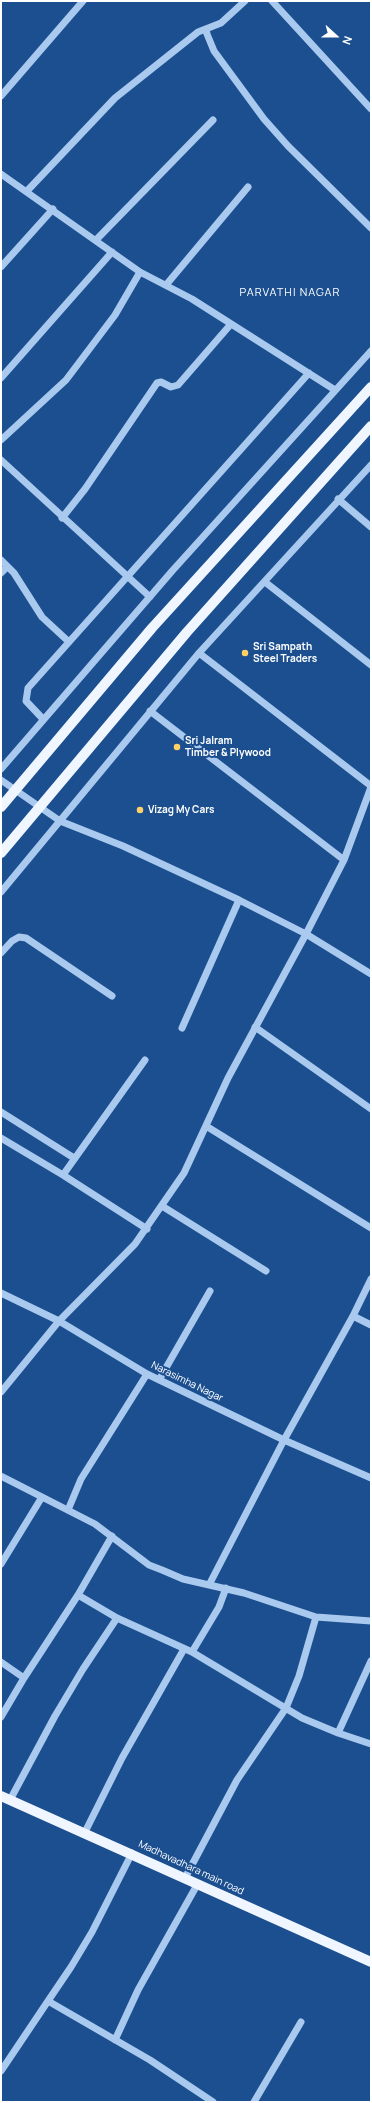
<!DOCTYPE html>
<style>
body{margin:0}
#map{position:relative;width:372px;height:2103px;overflow:hidden;background:#1b4f8f;font-family:Manrope,sans-serif}
canvas{display:block}
.frame{position:absolute;inset:0;border:2px solid #fff;pointer-events:none}
.north{position:absolute;left:316px;top:16px;width:40px;height:40px;-webkit-text-stroke:3px #1b4f8f;paint-order:stroke;rotate:111deg;font-size:11px;font-weight:700;line-height:16px;text-align:center;color:#fff}
.north::after{content:'';display:block;margin:auto;width:14px;height:18px;background:#fff;clip-path:polygon(50% 0,100% 100%,50% 72%,0 100%)}
</style>
<div id="map">
<canvas width="372" height="2103"></canvas>
<div class="frame"></div>
<div class="north">N</div>
</div>
<script>
const ctx = document.querySelector('canvas').getContext('2d');
ctx.lineJoin = 'round';
const shape = rows => new Path2D(rows.map(r => 'M' + r).join(''));
function trace(path, color, width, dash) { ctx.strokeStyle = color; ctx.lineWidth = width; ctx.lineCap = dash ? 'butt' : 'round'; ctx.setLineDash(dash || []); ctx.stroke(path); }
function label(font, color, halo, rows, align = 'center') {
  ctx.font = font + ' Manrope,sans-serif'; ctx.lineWidth = 4; ctx.setLineDash([]); ctx.textBaseline = 'middle'; ctx.strokeStyle = halo; ctx.fillStyle = color; for (const [text, x, y, turn = 0] of rows) {
    ctx.save(); ctx.translate(x, y); ctx.rotate((+turn || 0) * Math.PI / 180); ctx.textAlign = isNaN(turn) ? turn : align; if (halo) ctx.strokeText(text, 0, 0); ctx.fillText(text, 0, 0); ctx.restore();
  }
}
trace(shape([
 [272,1,371,109],
 [206,29,207,34,214,51,264,119,288,146,371,228],
 [1,96,83,1],
 [1,174,140,272,192,299,335,390],
 [27,191,115,98,198,32,221,23,245,1],
 [96,240,213,120],
 [1,267,53,209],
 [166,285,248,187],
 [1,378,112,252],
 [1,440,66,380,115,315,140,272],
 [1,460,150,597],
 [338,499,371,527],
 [62,518,85,489,157,383,161,382,171,387,178,385,231,324],
 [1,560,14,573,42,617,69,642],
 [1,573,7,567],
 [265,582,371,665],
 [199,653,371,786],
 [150,711,344,860],
 [43,719,26,701,28,688,309,373],
 [1,769,173,570,371,351],
 [1,780,60,821,123,846,239,900,306,934,371,974],
 [1,892,199,653,371,465],
 [1,953,12,941,19,937,26,938,112,996],
 [255,1027,371,1109],
 [182,1028,239,900],
 [1,1112,74,1158],
 [206,1126,371,1228],
 [1,1138,63,1175,145,1060],
 [63,1175,147,1229],
 [162,1206,266,1271],
 [1,1293,59,1321,147,1374,284,1440,371,1478],
 [353,1316,371,1325],
 [159,1380,210,1291],
 [1,1392,59,1321,135,1244,184,1173,228,1078,306,934,344,860,371,787],
 [1,1476,95,1524,149,1565,162,1570,183,1579,244,1593,316,1617,371,1621],
 [68,1510,81,1479,147,1374],
 [1,1564,42,1497],
 [209,1585,284,1440,353,1316,371,1279],
 [78,1595,117,1618,192,1652,302,1718,338,1733,371,1744],
 [192,1652,219,1607,226,1588],
 [1,1662,24,1678],
 [1,1717,24,1678,78,1595,112,1536],
 [338,1733,371,1661],
 [10,1800,55,1716,83,1669,117,1618],
 [85,1832,122,1758,184,1649],
 [185,1878,237,1780,286,1708,299,1676,316,1617],
 [48,2001,71,1967,92,1932,132,1853],
 [115,2040,138,1990,197,1885],
 [1,2071,48,2001,150,2060,213,2102],
 [254,2102,301,2022]
]), '#a9c9ee', 7);
trace(shape([
 [1,807,152,628,371,387],
 [1,853,187,632,371,426],
 [1,1796,371,1962]
]), '#f0f6ff', 10);
for (const [x, y, r, color] of [
 [245,653,4,"#ffd166"],
 [177,747,4,"#ffd166"],
 [140,810,4,"#ffd166"]
]) { const dot = new Path2D(); dot.arc(x, y, r, 0, 2 * Math.PI); ctx.fillStyle = color; ctx.fill(dot); trace(dot, '#1b4f8f', 1.5); }
label('bold 10px', '#fff', '#1b4f8f', [
 ["Sri Sampath",253,647],
 ["Steel Traders",253,659],
 ["Sri Jalram",185,741],
 ["Timber & Plywood",185,753],
 ["Vizag My Cars",148,810]
], 'left');
label('10px', '#fff', '#1b4f8f', [
 ["Narasimha Nagar",187,1382,26],
 ["Madhavadhara main road",191,1868,25]
]);
ctx.letterSpacing = '1px';
label('11px', '#fff', '#1b4f8f', [
 ["PARVATHI NAGAR",290,293]
]);
ctx.letterSpacing = '0px';
</script>
